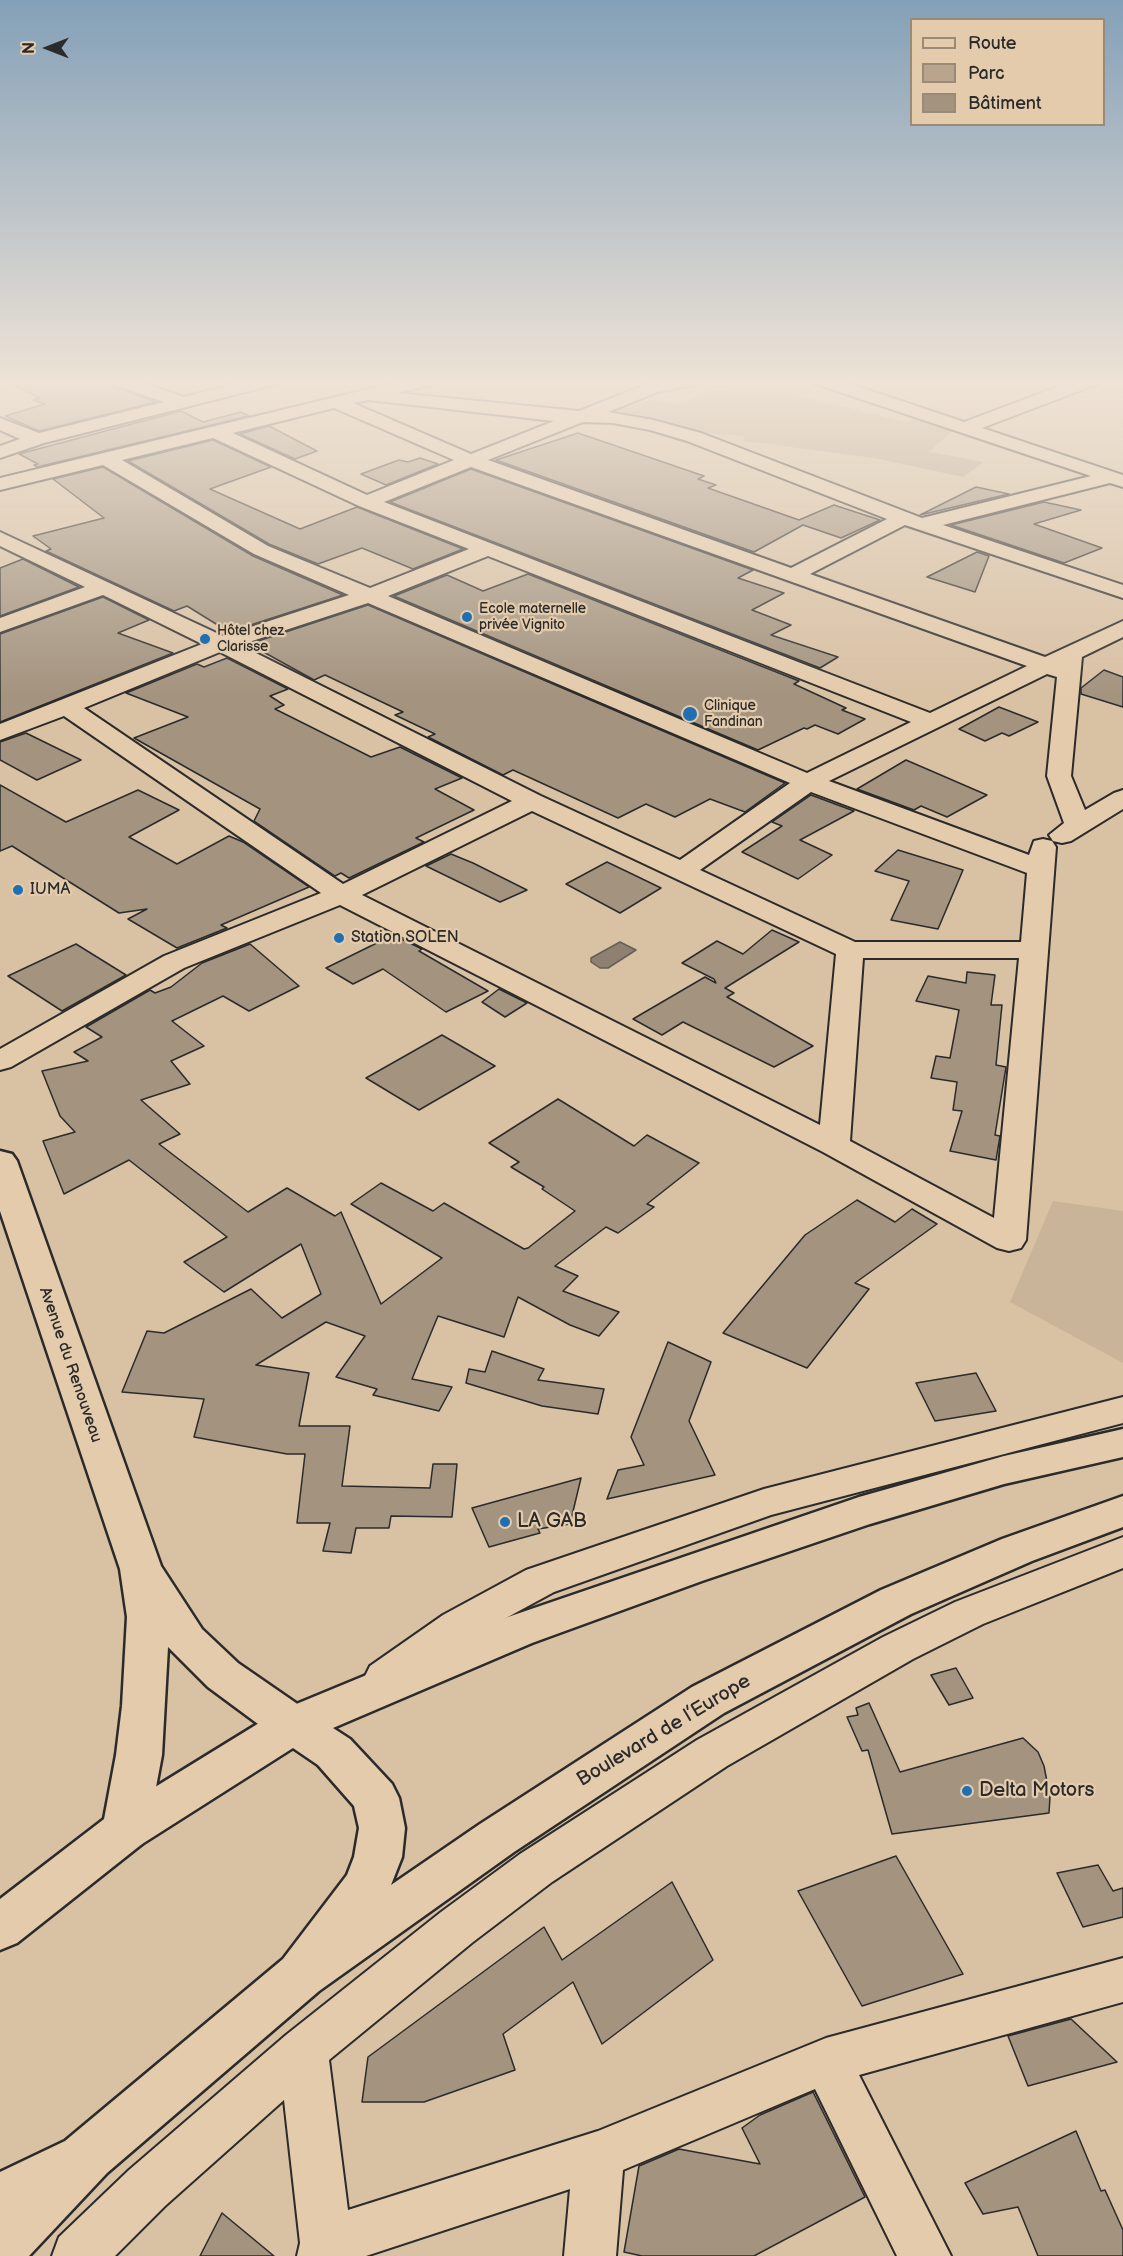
<!DOCTYPE html>
<meta charset="utf-8">
<style>
body{margin:0}
#map{position:relative;width:1123px;height:2256px;overflow:hidden;background:#d9c1a4;font-family:"Balsamiq Sans",sans-serif}
canvas{display:block}
.legend{position:absolute;left:910px;top:18px;width:195px;height:108px;box-sizing:border-box;background:#e4cbac;border:2px solid #9a8b78;margin:0;padding:8px 10px;list-style:none;font-size:18px;color:#2b2b2b}
.legend li{display:flex;align-items:center;gap:12px;height:30px}
.legend b{width:30px;border:2px solid #9a8b78}
.north{position:absolute;left:18px;top:18px;width:60px;height:60px;-webkit-text-stroke:4px #e4cbac;paint-order:stroke;rotate:270deg;font-size:16px;font-weight:700;line-height:24px;text-align:center;color:#2b2b2b}
.north::after{content:'';display:block;margin:auto;width:21px;height:27px;background:#2b2b2b;clip-path:polygon(50% 0,100% 100%,50% 72%,0 100%)}
</style>
<div id="map">
<canvas width="1123" height="2256"></canvas>
<ul class="legend">
<li><b style="height:8px;background:#e4cbac"></b>Route</li>
<li><b style="height:16px;background:#b9a58e"></b>Parc</li>
<li><b style="height:16px;background:#a3937f"></b>Bâtiment</li>
</ul>
<div class="north">N</div>
</div>
<script>
const ctx = document.querySelector('canvas').getContext('2d');
ctx.lineJoin = 'round';
function fill(path, color) { ctx.fillStyle = color; ctx.fill(path, 'evenodd'); }
const shape = rows => new Path2D(rows.map(r => 'M' + r).join(''));
function trace(path, color, width, dash) { ctx.strokeStyle = color; ctx.lineWidth = width; ctx.lineCap = dash ? 'butt' : 'round'; ctx.setLineDash(dash || []); ctx.stroke(path); }
function label(font, color, halo, rows, align = 'center') {
  ctx.font = font + ' "Balsamiq Sans",sans-serif'; ctx.lineWidth = 4.5; ctx.setLineDash([]); ctx.textBaseline = 'middle'; ctx.strokeStyle = halo; ctx.fillStyle = color; for (const [text, x, y, turn = 0] of rows) {
    ctx.save(); ctx.translate(x, y); ctx.rotate((+turn || 0) * Math.PI / 180); ctx.textAlign = isNaN(turn) ? turn : align; if (halo) ctx.strokeText(text, 0, 0); ctx.fillText(text, 0, 0); ctx.restore();
  }
}
fill(shape([
 [1053,1201,1123,1211,1123,1363,1010,1302]
]), '#c9b399');
fill(shape([
 [709,390,769,394,775,390,906,422,917,418,952,431,929,452,984,462,963,477,874,458,744,441,744,436,691,432,610,410,653,400,683,404]
]), '#b9a58e');
const water = shape([
 [620,942,636,950,608,968,600,968,591,962,591,958,620,942]
]);
fill(water, '#8e8171');
trace(water, '#665f55', 1.5);
const building = shape([
 [0,379,104,379,108,385,156,402,39,431,5,416,45,404,33,400,40,398,0,379],
 [181,411,203,422,241,412,249,416,37,467,34,465,38,464,19,454,181,411],
 [269,426,317,451,295,459,240,434,269,426],
 [578,433,704,476,698,479,716,485,708,488,799,520,834,505,880,520,841,538,803,525,754,552,496,460,578,433],
 [213,440,271,467,210,489,300,529,357,507,463,549,413,569,362,548,318,564,269,544,128,461,213,440],
 [420,458,438,464,386,485,361,474,399,460,408,462,420,458],
 [103,467,253,556,343,595,229,632,187,606,174,611,46,551,51,549,33,536,104,518,53,479,103,467],
 [471,469,753,570,738,578,784,593,752,610,791,625,771,635,838,657,820,668,390,502,471,469],
 [976,487,1009,494,920,515,976,487],
 [1044,502,1081,510,1034,524,1102,548,1064,563,951,525,1044,502],
 [977,552,989,556,975,592,927,577,977,552],
 [23,559,79,587,0,616,0,568,23,559],
 [528,574,799,681,794,684,846,708,842,710,865,719,838,734,815,725,807,729,804,728,758,750,394,596,447,575,483,591,528,574],
 [103,597,149,620,118,633,173,653,0,722,0,634,103,597],
 [368,605,785,783,745,812,710,799,675,817,646,804,618,818,513,770,503,775,428,737,435,734,395,715,403,712,325,675,314,680,249,644,368,605],
 [227,658,288,689,270,696,284,705,275,709,371,757,400,747,462,778,435,789,474,810,416,838,424,842,349,878,341,873,335,876,254,821,260,809,134,738,188,717,126,693,197,664,204,667,227,658],
 [1104,670,1123,677,1123,707,1081,694,1081,688,1104,670],
 [999,707,1038,722,1009,736,1002,733,985,741,959,729,999,707],
 [26,733,81,760,37,780,0,760,0,742,26,733],
 [906,760,987,795,947,817,921,806,914,810,857,789,906,760],
 [0,785,66,822,138,790,179,810,129,837,177,864,229,836,243,842,309,887,221,925,227,928,177,948,128,919,147,909,119,913,12,846,0,851,0,785],
 [811,795,854,811,800,840,832,855,798,879,742,852,782,826,772,822,811,795],
 [898,850,963,870,938,929,891,920,909,881,875,871,898,850],
 [451,854,473,863,527,890,500,902,426,866,451,854],
 [607,862,630,873,661,888,620,913,566,884,607,862],
 [772,930,799,942,725,988,734,993,727,997,813,1046,774,1067,683,1022,662,1035,633,1019,705,977,716,983,714,979,682,963,717,941,743,954,772,930],
 [393,935,422,949,419,951,488,991,446,1012,383,969,353,984,326,968,393,935],
 [76,944,126,975,62,1011,8,976,76,944],
 [250,944,299,986,249,1011,223,996,172,1021,204,1046,171,1061,190,1084,141,1100,180,1134,159,1144,248,1212,287,1188,335,1216,341,1212,381,1304,442,1258,351,1204,381,1183,433,1211,444,1203,524,1249,528,1248,575,1211,542,1189,544,1187,511,1167,519,1162,489,1143,558,1099,634,1146,647,1135,699,1163,647,1204,654,1207,618,1233,606,1227,555,1266,578,1276,563,1291,619,1312,599,1336,570,1325,518,1297,504,1337,438,1316,412,1379,452,1387,439,1411,373,1395,377,1389,336,1377,365,1336,326,1322,256,1365,309,1373,299,1426,350,1426,342,1486,430,1488,433,1464,457,1464,452,1517,391,1516,389,1528,356,1528,351,1553,323,1551,330,1523,297,1523,305,1454,287,1454,194,1437,204,1399,122,1392,147,1331,164,1333,251,1289,282,1318,321,1294,301,1244,224,1292,184,1262,227,1237,129,1160,64,1194,43,1141,75,1132,60,1116,42,1071,88,1061,74,1052,102,1037,86,1027,150,990,155,993,171,987,202,963,250,944],
 [967,972,995,975,991,1005,1002,1005,996,1065,1006,1067,995,1135,1000,1136,996,1160,950,1151,962,1111,953,1110,957,1082,931,1078,936,1056,950,1058,959,1010,916,1001,928,976,966,983,967,972],
 [499,989,527,1003,505,1017,482,1002,499,989],
 [442,1035,495,1066,419,1110,366,1078,442,1035],
 [857,1200,895,1222,912,1209,937,1224,855,1283,869,1289,807,1368,723,1333,805,1235,857,1200],
 [668,1342,711,1362,689,1421,715,1475,607,1499,618,1470,644,1465,631,1437,668,1342],
 [492,1351,544,1369,538,1380,604,1389,598,1414,542,1406,466,1383,469,1369,485,1372,492,1351],
 [976,1373,996,1411,935,1421,916,1383,976,1373],
 [581,1478,570,1524,538,1529,540,1533,489,1547,472,1508,581,1478],
 [956,1668,973,1698,949,1705,931,1675,956,1668],
 [869,1703,900,1772,1023,1738,1038,1752,1044,1766,1050,1797,1049,1813,892,1834,868,1750,862,1751,847,1717,858,1715,856,1708,869,1703],
 [896,1856,963,1974,862,2006,798,1891,896,1856],
 [1098,1865,1113,1891,1123,1888,1123,1917,1083,1927,1057,1873,1098,1865],
 [672,1882,713,1960,602,2044,573,1982,503,2034,515,2070,424,2102,362,2102,368,2057,544,1927,562,1960,672,1882],
 [1071,2019,1117,2062,1028,2086,1008,2036,1071,2019],
 [813,2092,865,2197,754,2256,642,2256,624,2252,639,2166,679,2149,760,2164,742,2128,760,2115,813,2092],
 [1076,2131,1101,2191,1105,2190,1123,2230,1123,2256,1038,2256,1018,2207,983,2214,965,2183,1076,2131],
 [222,2213,274,2256,200,2256,222,2213]
]);
fill(building, '#a3937f');
trace(building, '#2b2b2b', 1.5);
const minor = shape([
 [106,379,132,379,184,397,254,379,284,379,281,383,44,443,0,458,0,446,20,439,0,430,0,418,39,433,164,402,109,383,106,379],
 [410,379,441,379,438,383,397,393,579,411,647,384,671,379,706,379,703,383,658,392,608,412,653,420,701,433,922,518,1091,476,813,383,810,379,836,379,964,422,1078,379,1103,379,1100,383,982,428,1123,475,1123,487,1110,483,943,525,1123,585,1123,598,905,525,810,574,1045,657,1123,621,1123,637,1082,657,1071,776,1085,810,1114,793,1123,790,1123,809,1071,841,1062,843,1053,841,1049,835,1064,823,1047,776,1057,677,1047,674,829,781,1029,855,1034,841,1043,839,1052,841,1056,847,1026,1240,1021,1248,1009,1251,997,1248,823,1152,340,905,184,968,11,1067,0,1070,0,1049,164,956,321,893,64,716,0,740,0,724,202,644,103,595,0,632,0,618,85,587,0,546,0,532,223,636,349,595,254,554,103,465,0,490,0,478,410,379],
 [369,400,545,420,554,421,471,454,353,403,369,400],
 [334,408,454,460,367,495,233,433,334,408],
 [583,422,613,423,650,430,687,441,887,519,791,568,488,460,583,422],
 [213,438,359,506,469,549,370,588,268,546,122,460,213,438],
 [471,467,1027,666,930,713,384,502,471,467],
 [488,556,911,722,807,773,388,596,488,556],
 [368,603,790,783,680,860,541,796,240,645,368,603],
 [220,652,512,801,343,884,84,708,220,652],
 [811,792,1027,873,1021,942,855,942,700,870,811,792],
 [532,811,836,954,820,1125,362,895,532,811],
 [863,958,1019,958,994,1218,850,1141,863,958],
 [1123,1397,1123,1423,771,1515,554,1592,471,1637,400,1690,385,1695,370,1690,364,1678,370,1666,443,1615,526,1570,764,1489,1123,1397],
 [1123,1537,1123,1568,983,1624,913,1659,727,1766,552,1882,473,1942,329,2060,348,2210,598,2131,826,2038,1123,1958,1123,2002,859,2075,951,2256,897,2256,815,2089,623,2170,616,2256,564,2256,570,2189,366,2256,297,2256,300,2243,284,2100,165,2206,115,2256,52,2256,59,2237,129,2170,286,2035,441,1912,520,1854,697,1740,883,1637,955,1602,1123,1537]
]);
const secondary = shape([
 [0,1151,12,1154,17,1161,161,1566,202,1629,238,1663,309,1712,315,1725,309,1738,293,1743,277,1738,208,1687,168,1647,162,1755,148,1830,142,1844,125,1850,108,1844,102,1830,116,1755,122,1706,127,1617,120,1569,0,1211,0,1151]
]);
const trunk = shape([
 [1123,1429,1123,1457,1004,1484,870,1524,702,1581,532,1643,333,1728,350,1739,392,1784,399,1798,405,1828,402,1857,391,1885,480,1824,692,1687,881,1590,1002,1539,1123,1496,1123,1527,1032,1561,911,1614,724,1713,514,1852,319,1991,107,2173,29,2256,0,2256,0,2172,65,2141,283,1959,347,1875,354,1857,359,1828,354,1806,318,1765,293,1748,142,1844,17,1943,0,1950,0,1899,108,1816,277,1712,502,1619,859,1497,1004,1456,1123,1429]
]);
trace(minor, '#2b2b2b', 4);
trace(secondary, '#2b2b2b', 5);
trace(trunk, '#2b2b2b', 5);
fill(minor, '#e4cbac');
fill(secondary, '#e4cbac');
fill(trunk, '#e4cbac');
const sky = ctx.createLinearGradient(0, 0, 0, 695);
sky.addColorStop(0, '#84a0b8');
sky.addColorStop(0.55, '#eee3d6');
sky.addColorStop(1, '#eee3d600');
ctx.fillStyle = sky;
ctx.fillRect(0, 0, 1123, 695);
for (const [x, y, r, color] of [
 [467,617,6,"#1f6fb2"],
 [205,639,6,"#1f6fb2"],
 [690,714,8,"#1f6fb2"],
 [18,890,6,"#1f6fb2"],
 [339,938,6,"#1f6fb2"],
 [505,1522,6,"#1f6fb2"],
 [967,1791,6,"#1f6fb2"]
]) { const dot = new Path2D(); dot.arc(x, y, r, 0, 2 * Math.PI); ctx.fillStyle = color; ctx.fill(dot); trace(dot, '#e4cbac', 2); }
label('14px', '#2b2b2b', '#e4cbac', [
 ["Ecole maternelle",479,609],
 ["privée Vignito",479,625],
 ["Hôtel chez",217,631],
 ["Clarisse",217,647],
 ["Clinique",704,706],
 ["Fandinan",704,722]
], 'left');
label('16px', '#2b2b2b', '#e4cbac', [
 ["IUMA",30,890],
 ["Station SOLEN",351,938]
], 'left');
label('16px', '#2b2b2b', '#e4cbac', [
 ["Avenue du Renouveau",70,1365,71]
]);
label('20px', '#2b2b2b', '#e4cbac', [
 ["LA GAB",517,1522],
 ["Delta Motors",979,1791]
], 'left');
label('20px', '#2b2b2b', '#e4cbac', [
 ["Boulevard de l’Europe",664,1731,-31]
]);
</script>
